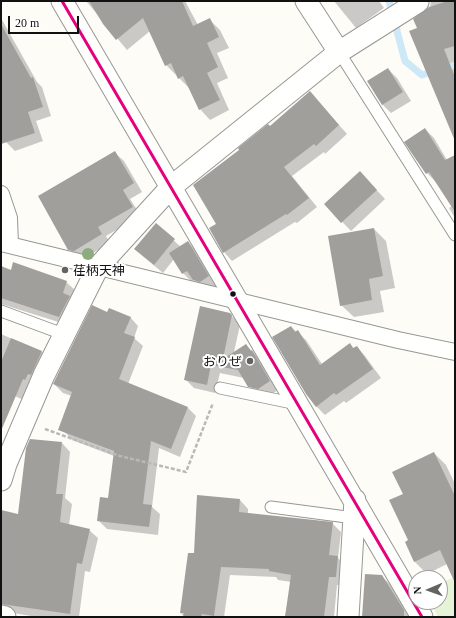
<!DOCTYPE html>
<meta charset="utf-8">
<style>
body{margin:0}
#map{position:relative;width:456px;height:618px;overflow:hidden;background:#fdfcf7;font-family:Georgia,serif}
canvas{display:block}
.frame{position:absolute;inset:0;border:2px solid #111;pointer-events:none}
.north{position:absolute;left:408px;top:570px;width:40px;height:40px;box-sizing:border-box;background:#fff;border:1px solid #a0a0a0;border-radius:50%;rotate:268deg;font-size:11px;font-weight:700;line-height:16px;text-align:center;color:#111}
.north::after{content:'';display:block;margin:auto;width:14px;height:18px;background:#646362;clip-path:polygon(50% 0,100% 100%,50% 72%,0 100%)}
.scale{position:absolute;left:8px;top:16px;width:71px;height:18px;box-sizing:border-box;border:2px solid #111;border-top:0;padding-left:5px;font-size:12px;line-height:14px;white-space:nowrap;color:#111;-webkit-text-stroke:3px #fff;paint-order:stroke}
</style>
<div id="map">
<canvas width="456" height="618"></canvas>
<div class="frame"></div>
<div class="north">N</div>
<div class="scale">20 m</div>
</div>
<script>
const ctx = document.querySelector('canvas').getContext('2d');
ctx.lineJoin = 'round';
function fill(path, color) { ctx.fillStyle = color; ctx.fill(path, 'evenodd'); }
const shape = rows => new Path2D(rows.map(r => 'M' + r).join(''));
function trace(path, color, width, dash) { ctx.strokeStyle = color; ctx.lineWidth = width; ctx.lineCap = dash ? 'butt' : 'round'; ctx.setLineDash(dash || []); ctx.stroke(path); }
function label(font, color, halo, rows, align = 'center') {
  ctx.font = font + ' Georgia,"Noto Sans JP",serif'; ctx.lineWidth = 4; ctx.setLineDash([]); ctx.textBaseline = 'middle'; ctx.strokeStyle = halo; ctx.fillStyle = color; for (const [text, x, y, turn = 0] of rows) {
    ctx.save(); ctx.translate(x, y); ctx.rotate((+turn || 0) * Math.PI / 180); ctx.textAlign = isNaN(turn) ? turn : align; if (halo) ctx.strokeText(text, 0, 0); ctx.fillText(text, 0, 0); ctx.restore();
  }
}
fill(shape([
 [455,577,455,617,438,617,430,602,440,602,440,583]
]), '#e7f3d7');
fill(shape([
 [86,1,185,1,198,25,210,20,220,30,229,48,217,53,228,78,217,83,229,110,210,120,200,109,190,89,166,65,150,31,127,50],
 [334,1,379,1,384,8,356,28],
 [431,1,455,1,455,121,418,28,430,8],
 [1,18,37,82,42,87,51,116,36,121,43,141,15,151,6,142,1,129],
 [388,69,397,78,411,101,391,113,382,104],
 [310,92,347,134,325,154,324,152,292,176,317,207,297,223,295,222,232,261,224,252,217,224,270,127],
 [425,129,434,138,447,160,455,157,455,218,449,208,452,206,436,182,427,173],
 [115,153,124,161,142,192,130,199,141,216,106,236,110,243,83,259,78,258,69,249],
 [368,181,385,199,351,231,325,204],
 [156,225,181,247,188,242,197,251,217,285,209,290,203,289,194,280,192,282,183,273,174,259,163,273,144,257,136,249],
 [374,229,386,241,395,288,380,291,384,312,354,317,341,305],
 [1,267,12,272,66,282,75,290,68,325,1,304],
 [108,313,130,317,138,326,134,338,143,346,128,384,188,408,196,416,180,457,159,448,152,507,160,514,158,535,107,529,98,520,109,499,114,456,72,440,64,431,72,396,63,393,54,384],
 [230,314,240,325,234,352,246,345,261,360,278,390,267,397,258,395,244,378,220,373,215,393,194,388,185,379],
 [291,327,306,340,322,364,350,344,354,349,357,347,365,356,381,378,346,403,344,401,325,415,316,406],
 [1,334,42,352,50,361,26,401,1,390],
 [62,443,70,452,65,498,72,504,69,525,89,530,98,538,90,572,85,571,79,617,37,617,1,611,1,518,19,516],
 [434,453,446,465,455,484,455,577,447,564,427,574,415,562,410,541,404,495],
 [240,500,248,509,248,514,332,523,341,532,338,558,346,566,344,585,337,585,334,617,285,617,291,582,278,580,276,577,230,575,224,617,184,617,181,613,195,554],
 [381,576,390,584,411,617,363,617]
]), '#0003');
trace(shape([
 [389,1,405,61,422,75,455,65]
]), '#cde8f7', 7);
fill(shape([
 [89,1,182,1,193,26,210,18,219,37,207,43,218,67,207,73,220,100,199,110,183,76,178,79,171,63,165,66,143,18,116,40,103,24],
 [448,1,455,1,455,46,444,49,455,77,455,141,409,31,417,28,413,19,429,7],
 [1,24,31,78,33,77,43,107,28,112,35,133,1,144],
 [388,68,403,92,382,105,367,81],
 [310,91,339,125,316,146,314,144,284,167,309,198,287,215,286,214,223,253,209,228,216,224,193,185,239,150,238,148,268,124,270,126],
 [425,128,445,160,455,155,455,212,429,172,426,174,404,142],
 [115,151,134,183,123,190,133,207,98,227,102,234,74,251,68,250,38,196],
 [360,171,377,190,341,223,324,204],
 [156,223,175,239,154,265,134,249],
 [374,228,383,276,369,279,372,300,340,306,328,236],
 [188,241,209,276,200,282,193,280,187,271,182,274,169,253],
 [13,262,67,281,63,293,70,296,59,317,1,298,1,266,11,270],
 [92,305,107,312,109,308,131,317,124,333,135,337,119,379,188,407,171,449,151,441,143,504,152,505,149,527,97,521,100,497,108,498,114,451,58,430,72,392,53,384],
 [200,306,230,313,232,315,223,359,246,344,251,351,252,350,270,381,258,389,248,387,238,370,211,365,207,385,184,380],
 [291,326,295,332,298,330,320,365,350,343,353,348,357,346,373,369,336,395,334,393,316,407,306,394,272,337],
 [11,338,42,351,31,375,28,374,25,380,23,379,1,431,1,362],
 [30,439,62,442,56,494,63,494,60,522,90,529,82,564,77,563,70,614,1,604,1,510,18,514,26,448],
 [434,452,455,496,455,583,440,550,414,562,405,542,408,540,389,500,403,494,392,472],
 [197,495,240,499,239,512,333,522,329,555,338,556,336,577,329,577,324,617,285,617,291,575,269,571,269,569,221,567,214,616,202,614,201,617,183,617,184,613,180,613,188,553,194,553],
 [365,574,382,575,404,610,404,617,362,617]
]), '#a19f9c');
const service = shape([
 [339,52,455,235],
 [1,311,63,334],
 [220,388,297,404],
 [271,507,354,518]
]);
const pedestrian = shape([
 [1,194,9,218,10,245],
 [1,243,398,340,455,352]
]);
const minor = shape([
 [62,1,422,617],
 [306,1,339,52],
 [1,480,6,464,44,375,98,267,171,187,339,52,418,2],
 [1,616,5,617],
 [348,617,355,500]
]);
trace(service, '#979795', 13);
trace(pedestrian, '#979795', 18);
trace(minor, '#979795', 23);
trace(shape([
 [45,429,120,456,186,472,213,403]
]), '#b9b9b8', 2.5, [4, 2]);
trace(service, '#fffffe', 11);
trace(pedestrian, '#fffffe', 16);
trace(minor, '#fffffe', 21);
trace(shape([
 [62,1,422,617]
]), '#e5007d', 3);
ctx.fillStyle = '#8cac80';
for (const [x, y] of [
 [88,254],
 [83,272]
]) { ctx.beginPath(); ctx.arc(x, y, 6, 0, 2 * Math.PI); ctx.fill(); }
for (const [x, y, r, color] of [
 [65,270,4,"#646362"],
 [233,294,3.5,"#111"],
 [250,361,4,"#646362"]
]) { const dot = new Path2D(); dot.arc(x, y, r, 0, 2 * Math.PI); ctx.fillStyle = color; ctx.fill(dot); trace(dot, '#fff', 1.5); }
label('13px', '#111', '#fff', [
 ["荏柄天神",73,270],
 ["おりぜ",242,361,"right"]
], 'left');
</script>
